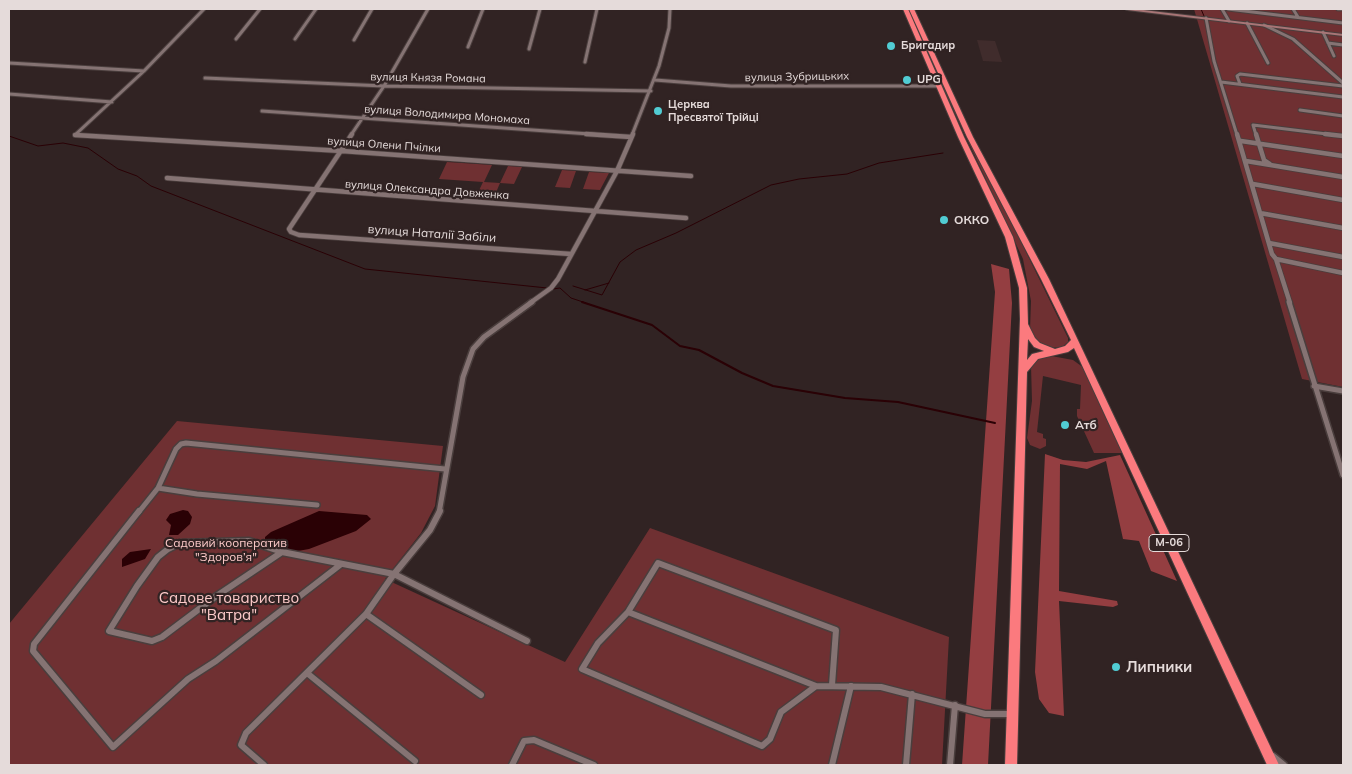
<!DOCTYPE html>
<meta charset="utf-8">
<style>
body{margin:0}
#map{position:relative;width:1352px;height:774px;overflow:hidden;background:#312323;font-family:Mulish,sans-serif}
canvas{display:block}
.frame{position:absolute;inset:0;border:10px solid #e5dbda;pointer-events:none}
</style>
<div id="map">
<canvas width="1352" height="774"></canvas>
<div class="frame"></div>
</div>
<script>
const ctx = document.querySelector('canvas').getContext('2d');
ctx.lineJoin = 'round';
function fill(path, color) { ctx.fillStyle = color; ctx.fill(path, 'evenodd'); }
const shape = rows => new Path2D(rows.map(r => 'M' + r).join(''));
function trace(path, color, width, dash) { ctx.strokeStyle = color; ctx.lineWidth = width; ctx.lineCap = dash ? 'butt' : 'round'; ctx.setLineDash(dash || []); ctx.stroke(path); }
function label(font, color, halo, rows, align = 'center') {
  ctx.font = font + ' Mulish,sans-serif'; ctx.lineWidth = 4.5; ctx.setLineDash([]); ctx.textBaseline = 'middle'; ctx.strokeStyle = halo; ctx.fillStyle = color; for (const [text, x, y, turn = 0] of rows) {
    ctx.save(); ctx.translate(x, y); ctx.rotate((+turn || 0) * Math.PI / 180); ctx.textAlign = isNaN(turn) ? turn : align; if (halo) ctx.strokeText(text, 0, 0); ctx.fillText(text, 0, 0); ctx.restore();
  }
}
fill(shape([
 [977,40,995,41,1002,62,983,61]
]), '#402c2c');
fill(shape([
 [1194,9,1343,9,1343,387,1302,379],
 [925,49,927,49,1068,338,1068,342,1062,347,1050,348,1034,339,1030,330,1031,301,1023,259],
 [447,162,492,165,484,182,500,183,508,166,522,167,514,184,500,183,492,202,474,201,483,182,439,179],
 [562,170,576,171,570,188,555,187],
 [589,172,609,173,600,190,583,189],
 [1046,355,1073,360,1084,368,1123,453,1094,453,1077,416,1077,409,1080,409,1081,385,1043,376,1037,432,1043,434,1043,438,1046,439,1046,446,1040,449,1030,445,1027,438,1032,401,1031,366,1032,362],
 [177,421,443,446,435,506,421,533,385,579,565,662,650,528,949,637,942,765,9,765,9,624]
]), '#6f3032');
fill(shape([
 [991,264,1009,269,1012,303,988,765,962,765,995,292],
 [1045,454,1063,460,1086,462,1120,455,1177,581,1151,571,1139,541,1123,539,1106,461,1087,469,1060,464,1059,591,1117,601,1118,605,1113,607,1059,601,1064,716,1049,713,1039,699,1035,672]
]), '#943e41');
fill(shape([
 [183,510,188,511,192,517,190,524,178,535,169,535,171,525,166,520,170,514],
 [319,511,367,515,371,519,356,531,309,549,292,552,265,541,265,537,271,532],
 [151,549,145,559,122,567,122,559,130,552]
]), '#2a0105');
trace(shape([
 [1201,9,1204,16],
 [9,136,38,146,63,143,88,148,118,169,137,176,151,186,365,269,547,288],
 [573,286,602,295,620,262,636,250,676,233,771,185,799,179,847,174,879,163,943,153],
 [553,289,560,288,571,298,586,303],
 [585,290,609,283]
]), '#2a0105', 1);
trace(shape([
 [582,302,652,325,680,346,699,350,742,373,773,386,845,398,898,402,995,423]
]), '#2a0105', 2);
const streetFar3 = shape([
 [1222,9,1229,21],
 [1228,9,1343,23],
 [1293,9,1298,17],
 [1338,9,1343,9],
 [1206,18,1214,61,1237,135],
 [1247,23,1268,63],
 [1264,25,1293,39,1343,83],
 [1323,32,1334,56],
 [236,39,260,9],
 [295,39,316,9],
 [354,40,372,9],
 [1328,43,1343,45],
 [468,47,483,9],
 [529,49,540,9],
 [585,62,597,9],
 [9,63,144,71],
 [205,78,384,86,651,91],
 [655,80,731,86,939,86],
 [1221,82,1343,97],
 [1240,84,1237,76,1240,74,1343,86],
 [9,94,112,102],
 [1300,110,1343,116],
 [262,111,604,135],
 [76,134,144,71,204,9],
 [351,135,384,86,428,9],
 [632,135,659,66,669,28,670,9],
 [1256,135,1253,125,1335,135]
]);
const streetFar2 = shape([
 [352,134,289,229,291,232,299,235,571,254],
 [586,134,631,137],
 [1237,134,1272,254,1276,259,1290,303],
 [1256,134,1264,160,1270,164],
 [1325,134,1343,136],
 [75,135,342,151,691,176],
 [1241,141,1343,156],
 [1246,161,1343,177],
 [167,178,686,218],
 [1253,184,1343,200],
 [1260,213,1343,228],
 [1269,243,1343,257],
 [1276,259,1343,273],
 [530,303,551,288,558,279,617,171,633,134]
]);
const streetFar1 = shape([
 [1289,302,1343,475],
 [1314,386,1343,391],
 [158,488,197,494,317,505],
 [138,513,158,488,176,449,181,444,186,443,445,469],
 [439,513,463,377,473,349,484,337,532,302]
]);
const street = shape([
 [139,511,34,644,33,651,113,747,188,679,216,661,340,565],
 [249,541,282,552,215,597,162,637,152,641,109,631,137,586,158,557,168,549,180,543,249,541],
 [282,552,394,574,527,641],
 [628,612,816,686],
 [366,614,481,695],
 [307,673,415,761],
 [832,685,836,630,658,563,628,612,598,643,582,669,762,746,770,739,781,712,816,686,881,687,985,714,1012,714],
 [1273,756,1284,765],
 [264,765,241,745,246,733,366,614,394,574,430,530,440,511],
 [512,765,524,741,534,740,594,765],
 [832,765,851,686],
 [906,765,912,694],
 [950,765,955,705]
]);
const secondary = shape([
 [1125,9,1135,9,1343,34,1343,36,1127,10,1125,9]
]);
const highway = shape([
 [903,9,908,9,964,137,1013,237,1027,288,1028,324,1035,338,1040,343,1055,349,1065,346,1071,340,1041,279,967,137,909,9,914,9,973,137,1049,279,1279,765,1267,765,1074,348,1068,352,1038,359,1027,372,1017,765,1005,765,1020,319,1019,288,1005,237,958,137,903,9],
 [1028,339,1034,347,1044,351,1032,354,1027,360,1028,339]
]);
trace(streetFar3, '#4a3e3d', 5);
trace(streetFar2, '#4a3e3d', 6);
trace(streetFar1, '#4a3e3d', 8);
trace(street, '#4a3e3d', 9);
trace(secondary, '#4a3e3d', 2);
trace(highway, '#4a3e3d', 2);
trace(streetFar3, '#857373', 3);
trace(streetFar2, '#857373', 4.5);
trace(streetFar1, '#857373', 5);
trace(street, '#857373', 6);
fill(secondary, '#a87576');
fill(highway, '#fb7a7e');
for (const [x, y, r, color] of [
 [891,46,5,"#51ccd3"],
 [907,80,5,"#51ccd3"],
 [658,111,5,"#51ccd3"],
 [944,220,5,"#51ccd3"],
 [1065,425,5,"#51ccd3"],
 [1116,667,5,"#51ccd3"]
]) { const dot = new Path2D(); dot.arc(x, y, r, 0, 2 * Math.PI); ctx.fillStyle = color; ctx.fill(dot); trace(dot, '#312323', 2); }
label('bold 11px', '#e5dbda', '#312323', [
 ["Бригадир",901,46],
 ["UPG",917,80],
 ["Церква",668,105],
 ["Пресвятої Трійці",668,118]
], 'left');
label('11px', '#e5dbda', '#312323', [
 ["вулиця Зубрицьких",797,77,-1],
 ["вулиця Князя Романа",428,78,1],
 ["вулиця Володимира Мономаха",447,115,4],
 ["вулиця Олени Пчілки",384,145,4],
 ["вулиця Олександра Довженка",427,190,4]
]);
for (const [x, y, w] of [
 [1169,543,40]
]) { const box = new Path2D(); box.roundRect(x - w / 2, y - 8.5, w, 17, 4); ctx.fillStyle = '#312323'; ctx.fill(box); trace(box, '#e5dbda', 1); }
label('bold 11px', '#e5dbda', null, [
 ["М-06",1169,543]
]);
label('bold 12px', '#e5dbda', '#312323', [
 ["ОККО",954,220],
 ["Атб",1075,425]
], 'left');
label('12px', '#e5dbda', '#312323', [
 ["вулиця Наталії Забіли",432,234,4]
]);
label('12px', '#fdcac9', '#312323', [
 ["Садовий кооператив",226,543],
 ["\"Здоров’я\"",226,557]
]);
label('15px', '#fdcac9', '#312323', [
 ["Садове товариство",229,598],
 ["\"Ватра\"",229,615]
]);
label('bold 15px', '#e5dbda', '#312323', [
 ["Липники",1126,667]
], 'left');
</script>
